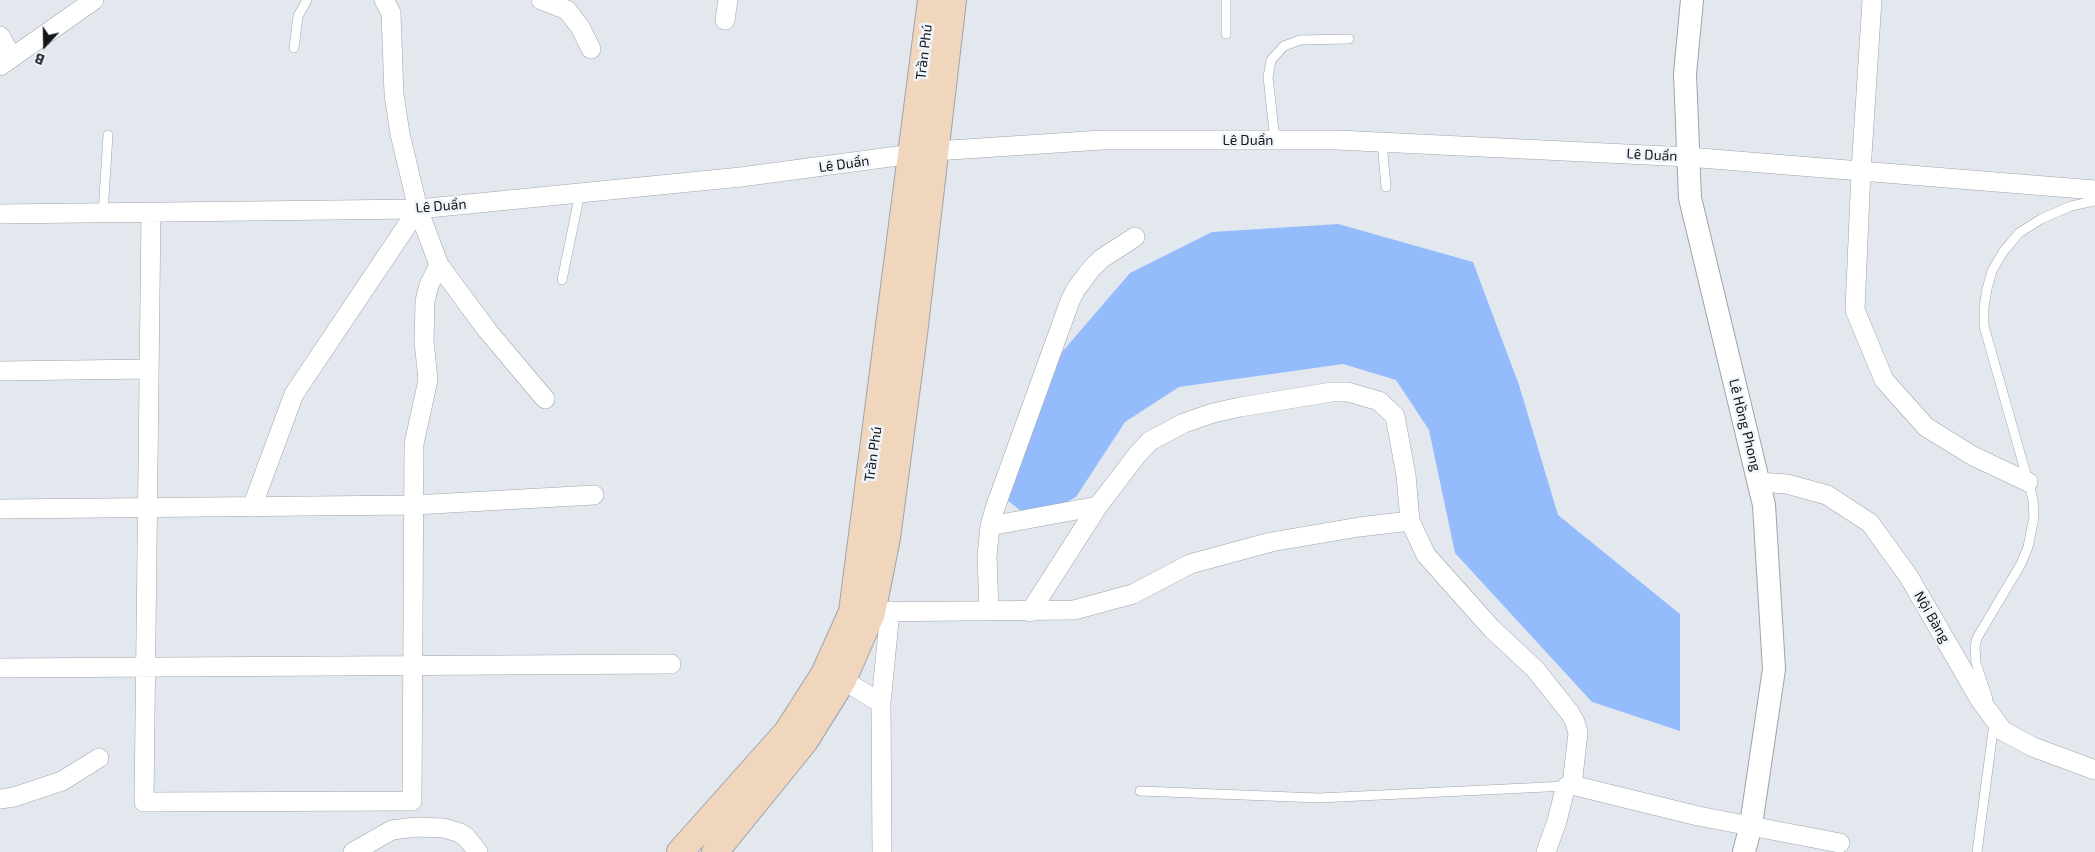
<!DOCTYPE html>
<meta charset="utf-8">
<style>
body{margin:0}
#map{position:relative;width:2095px;height:852px;overflow:hidden;background:#e3e8ef;font-family:"Exo 2",sans-serif}
canvas{display:block}
.north{position:absolute;left:20px;top:20px;width:50px;height:50px;-webkit-text-stroke:4px #f0f5fc;paint-order:stroke;rotate:201deg;font-size:14px;font-weight:700;line-height:20px;text-align:center;color:#141518}
.north::after{content:'';display:block;margin:auto;width:18px;height:22px;background:#141518;clip-path:polygon(50% 0,100% 100%,50% 72%,0 100%)}
</style>
<div id="map">
<canvas width="2095" height="852"></canvas>
<div class="north">B</div>
</div>
<script>
const ctx = document.querySelector('canvas').getContext('2d');
ctx.lineJoin = 'round';
function fill(path, color) { ctx.fillStyle = color; ctx.fill(path, 'evenodd'); }
const shape = rows => new Path2D(rows.map(r => 'M' + r).join(''));
function trace(path, color, width, dash) { ctx.strokeStyle = color; ctx.lineWidth = width; ctx.lineCap = dash ? 'butt' : 'round'; ctx.setLineDash(dash || []); ctx.stroke(path); }
function label(font, color, halo, rows, align = 'center') {
  ctx.font = font + ' "Exo 2",sans-serif'; ctx.lineWidth = 5; ctx.setLineDash([]); ctx.textBaseline = 'middle'; ctx.strokeStyle = halo; ctx.fillStyle = color; for (const [text, x, y, turn = 0] of rows) {
    ctx.save(); ctx.translate(x, y); ctx.rotate((+turn || 0) * Math.PI / 180); ctx.textAlign = isNaN(turn) ? turn : align; if (halo) ctx.strokeText(text, 0, 0); ctx.fillText(text, 0, 0); ctx.restore();
  }
}
fill(shape([
 [1338,224,1473,262,1519,385,1558,515,1680,614,1680,731,1592,702,1455,553,1429,430,1396,380,1343,364,1179,387,1125,422,1076,497,1061,505,1021,511,1007,500,1062,352,1130,273,1212,232]
]), '#94bcfc');
const service = shape([
 [1226,34,1226,0],
 [294,48,298,16,307,0],
 [1275,140,1268,77,1271,60,1284,46,1300,40,1349,39],
 [1382,142,1386,187],
 [103,213,108,135],
 [562,280,580,193],
 [1988,699,1976,663,1975,647,1977,638,2021,564,2028,547,2034,517,2033,499,1984,326,1984,307,1987,289,1992,271,2003,252,2019,233,2041,219,2071,206,2095,201],
 [1140,791,1319,798,1567,786],
 [1977,852,1994,723]
]);
const minor = shape([
 [541,0,567,10,580,27,591,49],
 [1872,0,1861,171,1855,310,1884,380,1926,427,1973,456,2028,482],
 [725,20,728,0],
 [0,36,12,57],
 [0,66,94,0],
 [418,209,439,265,487,330,545,399],
 [151,212,144,802,412,801,414,444,428,380,424,341,425,301,429,285,439,265],
 [0,214,418,209,741,177,935,151,1102,140,1337,140,1688,157,2095,190],
 [0,371,149,369],
 [1758,482,1787,484,1827,495,1870,523,1909,577,1980,700,2003,731,2033,747,2095,770],
 [252,507,294,394,418,209,400,134,394,94,391,13,384,0],
 [0,509,414,505,594,495],
 [990,526,1098,506],
 [989,611,987,556,990,526,995,508,1070,301,1076,289,1091,269,1101,259,1135,237],
 [860,612,1074,610,1133,594,1190,564,1271,542,1359,527,1410,521],
 [1030,612,1098,506,1137,455,1150,441,1184,423,1213,413,1240,407,1332,392,1348,392,1379,401,1395,416,1406,475,1410,521,1426,555,1492,629,1535,669,1570,713,1575,722,1578,733,1572,785],
 [0,668,671,664],
 [832,676,843,680,881,703],
 [0,799,14,797,62,781,99,758],
 [353,852,392,830,416,827,444,828,460,833,466,837,478,852],
 [882,852,881,703,890,611],
 [1546,852,1557,821,1565,789,1567,786,1572,785,1698,816,1840,843]
]);
const tertiary = shape([
 [1692,0,1685,74,1690,198,1764,505,1774,669,1751,825,1744,852]
]);
const secondary = shape([
 [680,852,787,732,824,674,852,612,931,0],
 [715,852,805,741,843,680,872,613,887,538,914,334,953,0]
]);
trace(service, '#9fa3aa', 10);
trace(minor, '#9fa3aa', 20);
trace(tertiary, '#9fa3aa', 24);
trace(secondary, '#9fa3aa', 28);
trace(service, '#fff', 9);
trace(minor, '#fff', 19);
trace(tertiary, '#fff', 22);
trace(secondary, '#f0d6bd', 26);
label('14px', '#141518', '#f0f5fc', [
 ["Trần Phú",924,52,-83],
 ["Lê Duẩn",1248,140],
 ["Lê Duẩn",1652,155,3],
 ["Lê Duẩn",844,164,-8],
 ["Lê Duẩn",441,206,-5],
 ["Lê Hồng Phong",1745,425,76],
 ["Trần Phú",873,454,-82],
 ["Nội Bàng",1932,617,60]
]);
</script>
